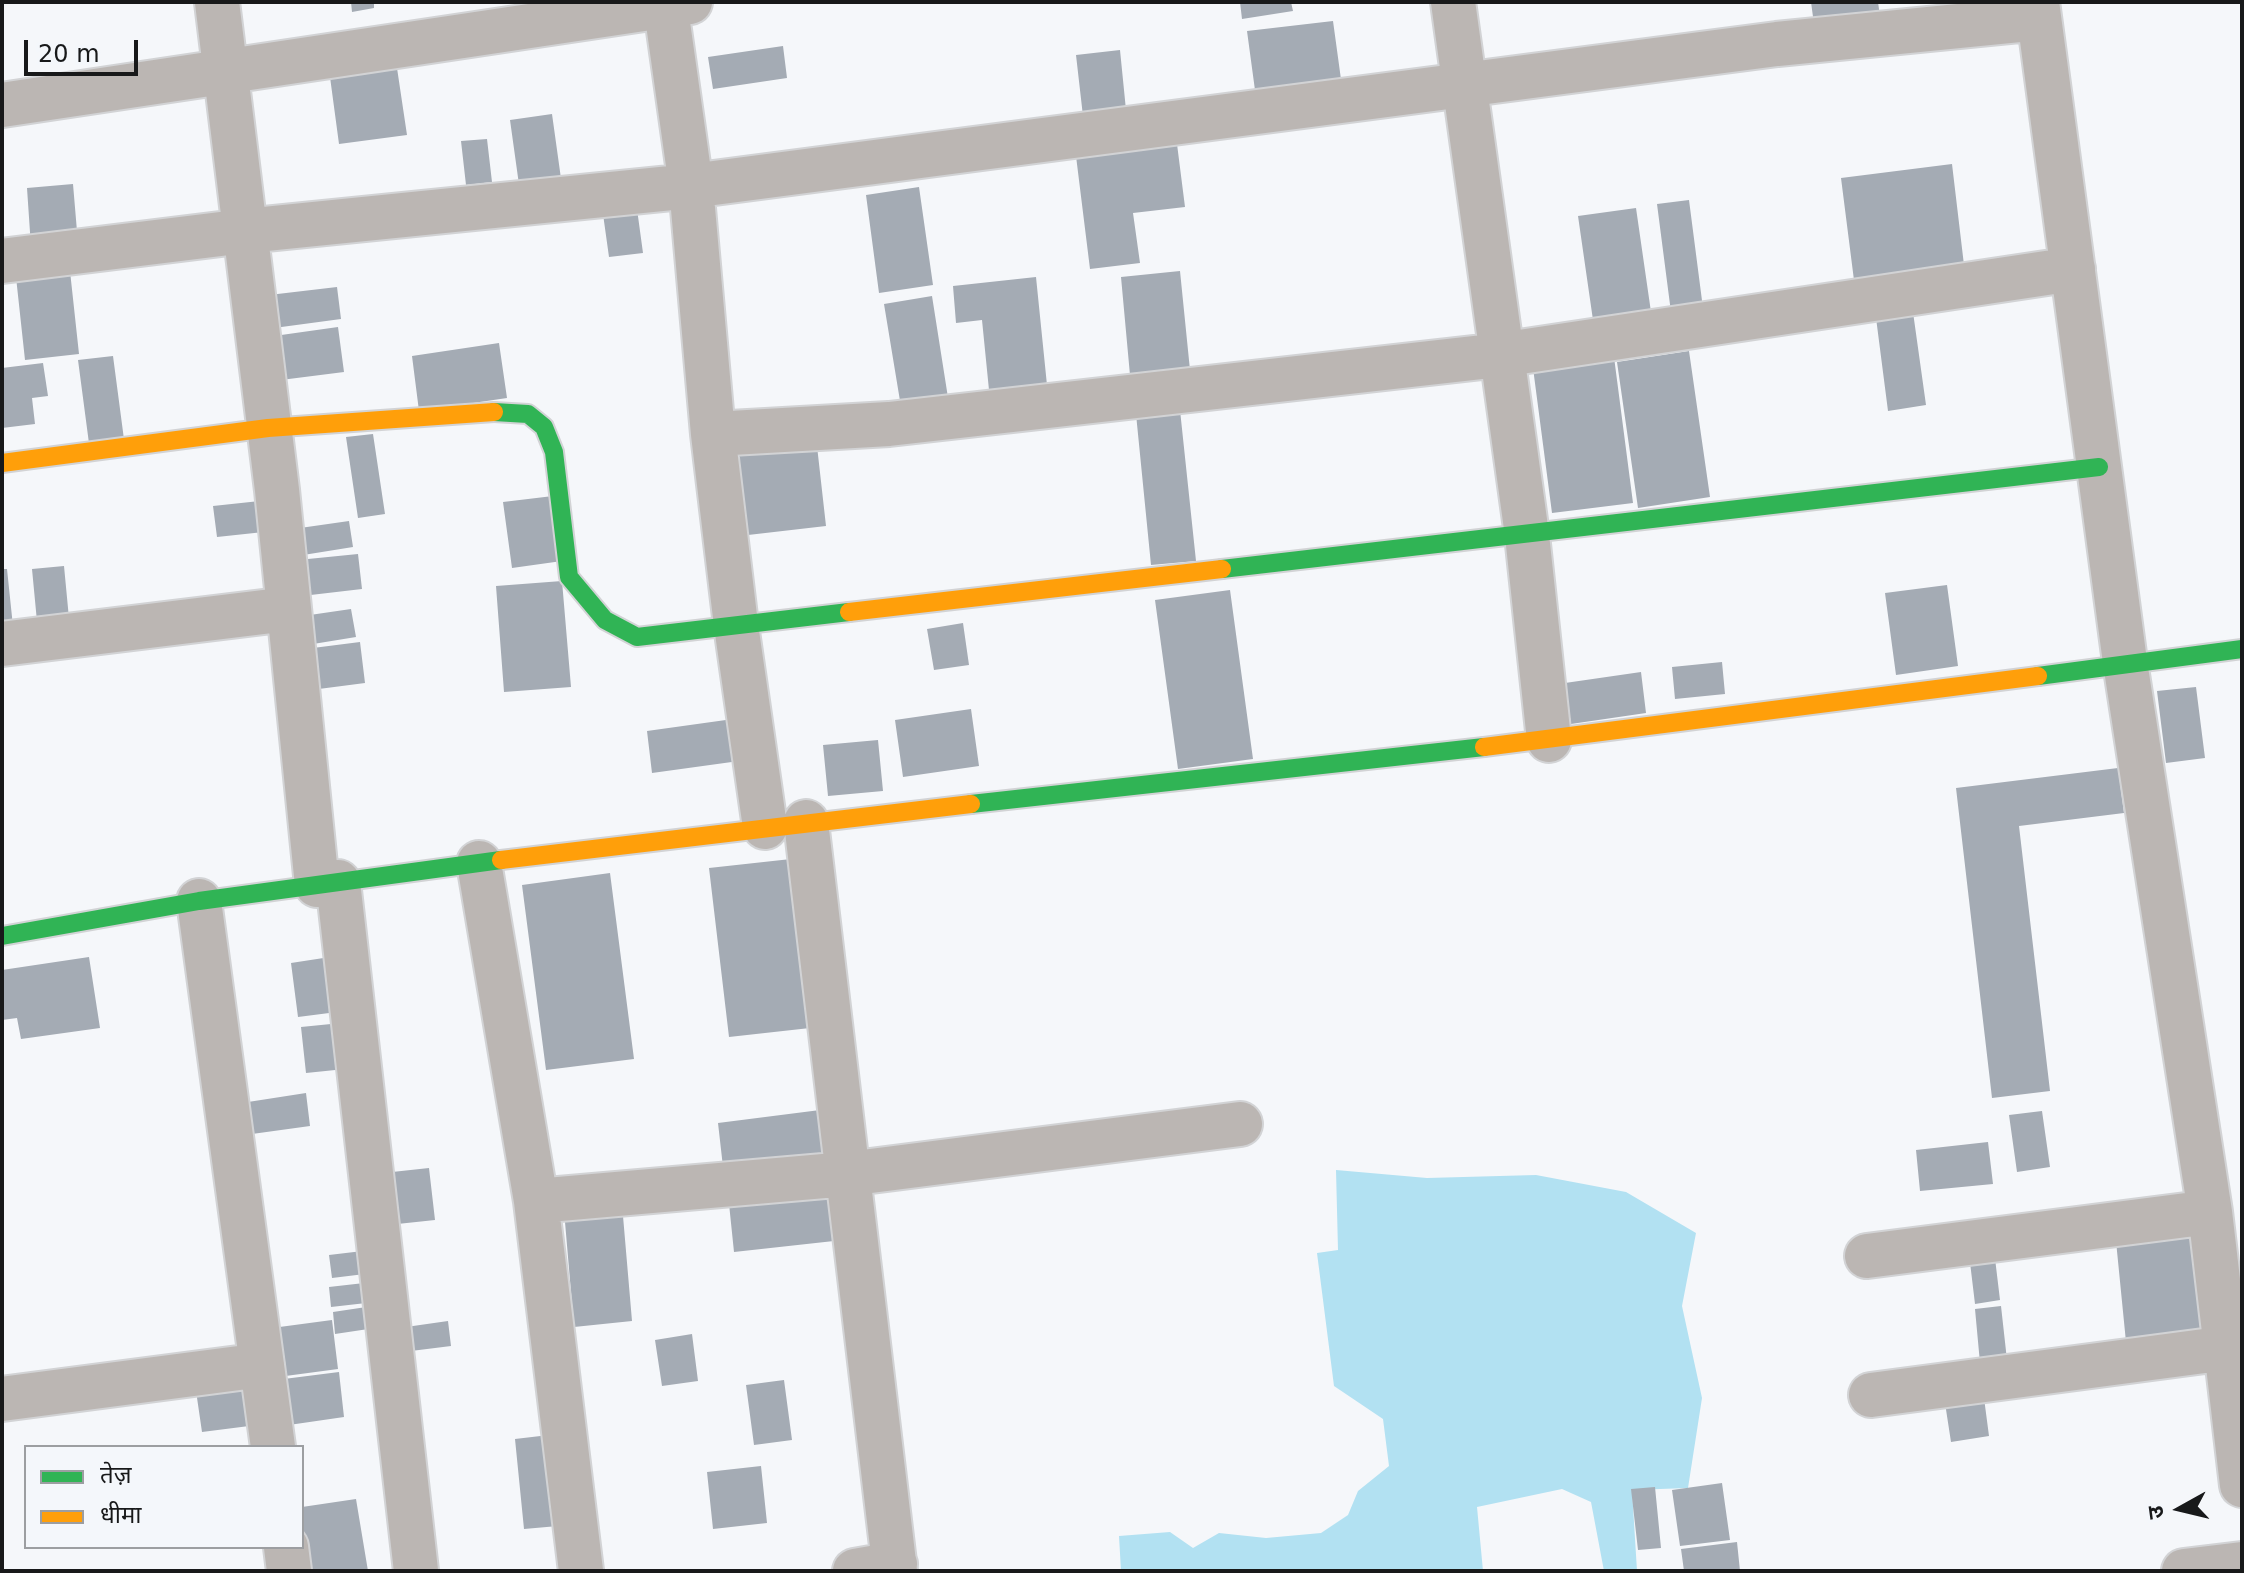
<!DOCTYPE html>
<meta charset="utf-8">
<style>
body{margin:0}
#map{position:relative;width:2244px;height:1573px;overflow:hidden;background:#f5f7fa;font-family:"DejaVu Sans","Noto Sans Devanagari",sans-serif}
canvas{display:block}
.frame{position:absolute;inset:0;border:4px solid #18191a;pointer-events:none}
.legend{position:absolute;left:24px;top:1445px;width:280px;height:104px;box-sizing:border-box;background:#f4f7fb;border:2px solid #9c9ea1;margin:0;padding:10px 14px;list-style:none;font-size:24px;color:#18191a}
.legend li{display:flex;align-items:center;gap:16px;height:40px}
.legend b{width:40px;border:2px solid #9c9ea1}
.north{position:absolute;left:2140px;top:1469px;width:80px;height:80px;-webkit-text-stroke:6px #f4f7fb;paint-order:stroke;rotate:262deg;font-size:22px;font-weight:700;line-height:32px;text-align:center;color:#18191a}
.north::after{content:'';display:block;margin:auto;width:28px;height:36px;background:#18191a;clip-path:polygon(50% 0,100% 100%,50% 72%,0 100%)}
.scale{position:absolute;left:24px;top:40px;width:114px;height:36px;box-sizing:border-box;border:4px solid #18191a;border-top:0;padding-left:10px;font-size:24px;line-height:28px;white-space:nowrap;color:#18191a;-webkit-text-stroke:6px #f4f7fb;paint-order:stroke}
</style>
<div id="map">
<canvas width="2244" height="1573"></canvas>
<div class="frame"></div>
<ul class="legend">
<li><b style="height:10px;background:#30b455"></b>तेज़</li>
<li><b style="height:10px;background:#ff9f0a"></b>धीमा</li>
</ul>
<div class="north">उ</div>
<div class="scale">20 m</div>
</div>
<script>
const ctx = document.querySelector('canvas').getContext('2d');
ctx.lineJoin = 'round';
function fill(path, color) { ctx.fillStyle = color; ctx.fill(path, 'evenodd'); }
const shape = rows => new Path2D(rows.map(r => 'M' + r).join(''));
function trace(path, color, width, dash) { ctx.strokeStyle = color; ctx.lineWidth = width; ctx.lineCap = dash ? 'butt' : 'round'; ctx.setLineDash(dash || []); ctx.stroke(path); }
fill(shape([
 [1336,1170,1427,1178,1536,1175,1626,1192,1696,1233,1682,1306,1702,1398,1688,1488,1632,1490,1637,1571,1604,1571,1591,1502,1562,1489,1477,1507,1483,1571,1121,1571,1119,1536,1170,1532,1193,1548,1219,1533,1266,1538,1321,1533,1348,1515,1358,1491,1389,1466,1383,1419,1334,1386,1317,1253,1338,1250]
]), '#b2e1f2');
fill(shape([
 [351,2,374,2,374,8,352,12],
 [1240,2,1291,2,1293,11,1242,19],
 [1811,2,1878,2,1882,31,1816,39],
 [1333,21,1343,94,1257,105,1247,31],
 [783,46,787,78,713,89,708,57],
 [1120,50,1127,120,1084,125,1076,55],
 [397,68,407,135,339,144,330,77],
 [552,114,563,193,521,199,510,120],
 [487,139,492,182,466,185,461,141],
 [1177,144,1185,207,1133,213,1140,263,1090,269,1076,156],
 [1952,164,1966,282,1856,296,1841,178],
 [73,184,78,243,31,247,27,188],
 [919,187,933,285,879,293,866,195],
 [1689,200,1704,316,1672,320,1657,204],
 [1636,208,1652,319,1594,327,1578,216],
 [637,209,643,253,609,257,603,214],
 [70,271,79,354,25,360,16,277],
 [1180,271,1191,380,1131,386,1121,277],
 [1036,277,1048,395,990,400,982,320,956,323,953,286],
 [337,287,341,319,274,328,269,295],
 [932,296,949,404,902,413,884,304],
 [1912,305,1926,405,1888,411,1875,310],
 [338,327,344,372,273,381,267,337],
 [499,343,507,398,419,411,412,356],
 [1689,351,1710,497,1638,508,1617,362],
 [113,356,125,447,90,451,78,360],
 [1614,357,1633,503,1552,513,1533,368],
 [43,363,48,396,32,398,35,424,2,428,2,368],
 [1180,410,1196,561,1151,565,1136,414],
 [373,434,385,514,358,518,346,437],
 [817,446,826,526,748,535,739,455],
 [553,496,562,561,512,568,503,502],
 [269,500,273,531,217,537,213,506],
 [349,521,353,547,297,556,293,529],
 [358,554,362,589,302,596,298,560],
 [64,566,70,629,38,632,32,569],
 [2,569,7,569,14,636,2,637],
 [562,581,571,687,504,692,496,586],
 [1947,585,1958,666,1896,675,1885,593],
 [1230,590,1253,759,1178,769,1155,600],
 [351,609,356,637,307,645,303,616],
 [963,623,969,665,934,670,927,629],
 [360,642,365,683,311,690,305,649],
 [1722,662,1725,694,1675,699,1672,667],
 [1641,672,1646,713,1571,724,1565,683],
 [2196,687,2205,758,2166,763,2157,691],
 [971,709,979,766,903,777,895,720],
 [733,719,739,761,652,773,647,731],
 [878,740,883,791,828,796,823,745],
 [2118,768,2124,813,2019,826,2050,1091,1992,1098,1956,788],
 [791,859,810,1028,729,1037,709,868],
 [610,873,634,1059,546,1070,522,885],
 [89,957,100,1028,21,1039,17,1018,2,1020,2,970],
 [330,957,337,1012,298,1017,291,963],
 [341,1023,345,1069,306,1073,301,1027],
 [306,1093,310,1126,252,1134,248,1102],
 [828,1109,833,1152,723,1167,718,1123],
 [2042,1111,2050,1167,2017,1172,2009,1115],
 [1988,1142,1993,1184,1920,1191,1916,1150],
 [429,1168,435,1220,388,1225,383,1173],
 [837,1182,843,1240,734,1252,728,1194],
 [623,1216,632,1321,574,1327,565,1222],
 [2198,1232,2209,1334,2126,1342,2116,1241],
 [371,1250,373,1273,332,1278,329,1255],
 [1994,1250,2000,1300,1975,1304,1969,1254],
 [373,1282,375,1302,331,1307,329,1287],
 [373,1306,375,1328,335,1334,333,1312],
 [2001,1306,2007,1360,1980,1363,1975,1309],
 [332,1320,338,1369,278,1377,272,1328],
 [448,1321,451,1346,403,1352,399,1328],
 [692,1334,698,1381,662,1386,655,1340],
 [339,1372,344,1417,282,1426,276,1380],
 [251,1377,257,1425,202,1432,195,1384],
 [784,1380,792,1440,754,1445,746,1385],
 [1984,1398,1989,1436,1951,1442,1945,1403],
 [549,1435,558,1526,524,1529,515,1439],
 [761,1466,767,1523,713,1529,707,1472],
 [1722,1483,1730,1540,1680,1546,1672,1490],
 [1655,1487,1661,1548,1638,1550,1631,1489],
 [356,1499,368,1571,299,1571,302,1507],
 [1737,1542,1740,1571,1684,1571,1681,1549]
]), '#a4abb4');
const street = shape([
 [217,2,277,490,317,885],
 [665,2,691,186,713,434,736,625,765,827],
 [1453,2,1527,535,1549,740],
 [2037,2,2125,662,2210,1212,2242,1485],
 [2,105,690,2],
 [2,261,245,231,691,186,1777,44,2039,18],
 [713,434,889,424,1500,355,2073,269],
 [2,644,288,609],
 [806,822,895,1571],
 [479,863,536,1201,581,1571],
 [338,882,416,1571],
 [199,901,273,1447],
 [536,1201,847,1174,1240,1124],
 [1867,1256,2210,1212],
 [1871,1395,2227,1348],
 [2,1399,262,1365],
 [286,1547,289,1571],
 [855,1571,895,1564],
 [2184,1571,2242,1564]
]);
const fast = shape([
 [494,412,528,414,544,427,554,452,569,577,605,620,637,637,849,612],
 [1222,569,2099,467],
 [2038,676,2242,649],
 [971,804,1484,747],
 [2,936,199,901,501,860]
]);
const slow = shape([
 [2,463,268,428,494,412],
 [849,612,1222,569],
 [1484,747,2038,676],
 [501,860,971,804]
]);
trace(street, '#d2d3d5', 48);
trace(fast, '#d2d3d5', 22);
trace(slow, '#d2d3d5', 22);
trace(street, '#bbb6b3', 44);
trace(fast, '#30b455', 18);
trace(slow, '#ff9f0a', 18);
</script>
